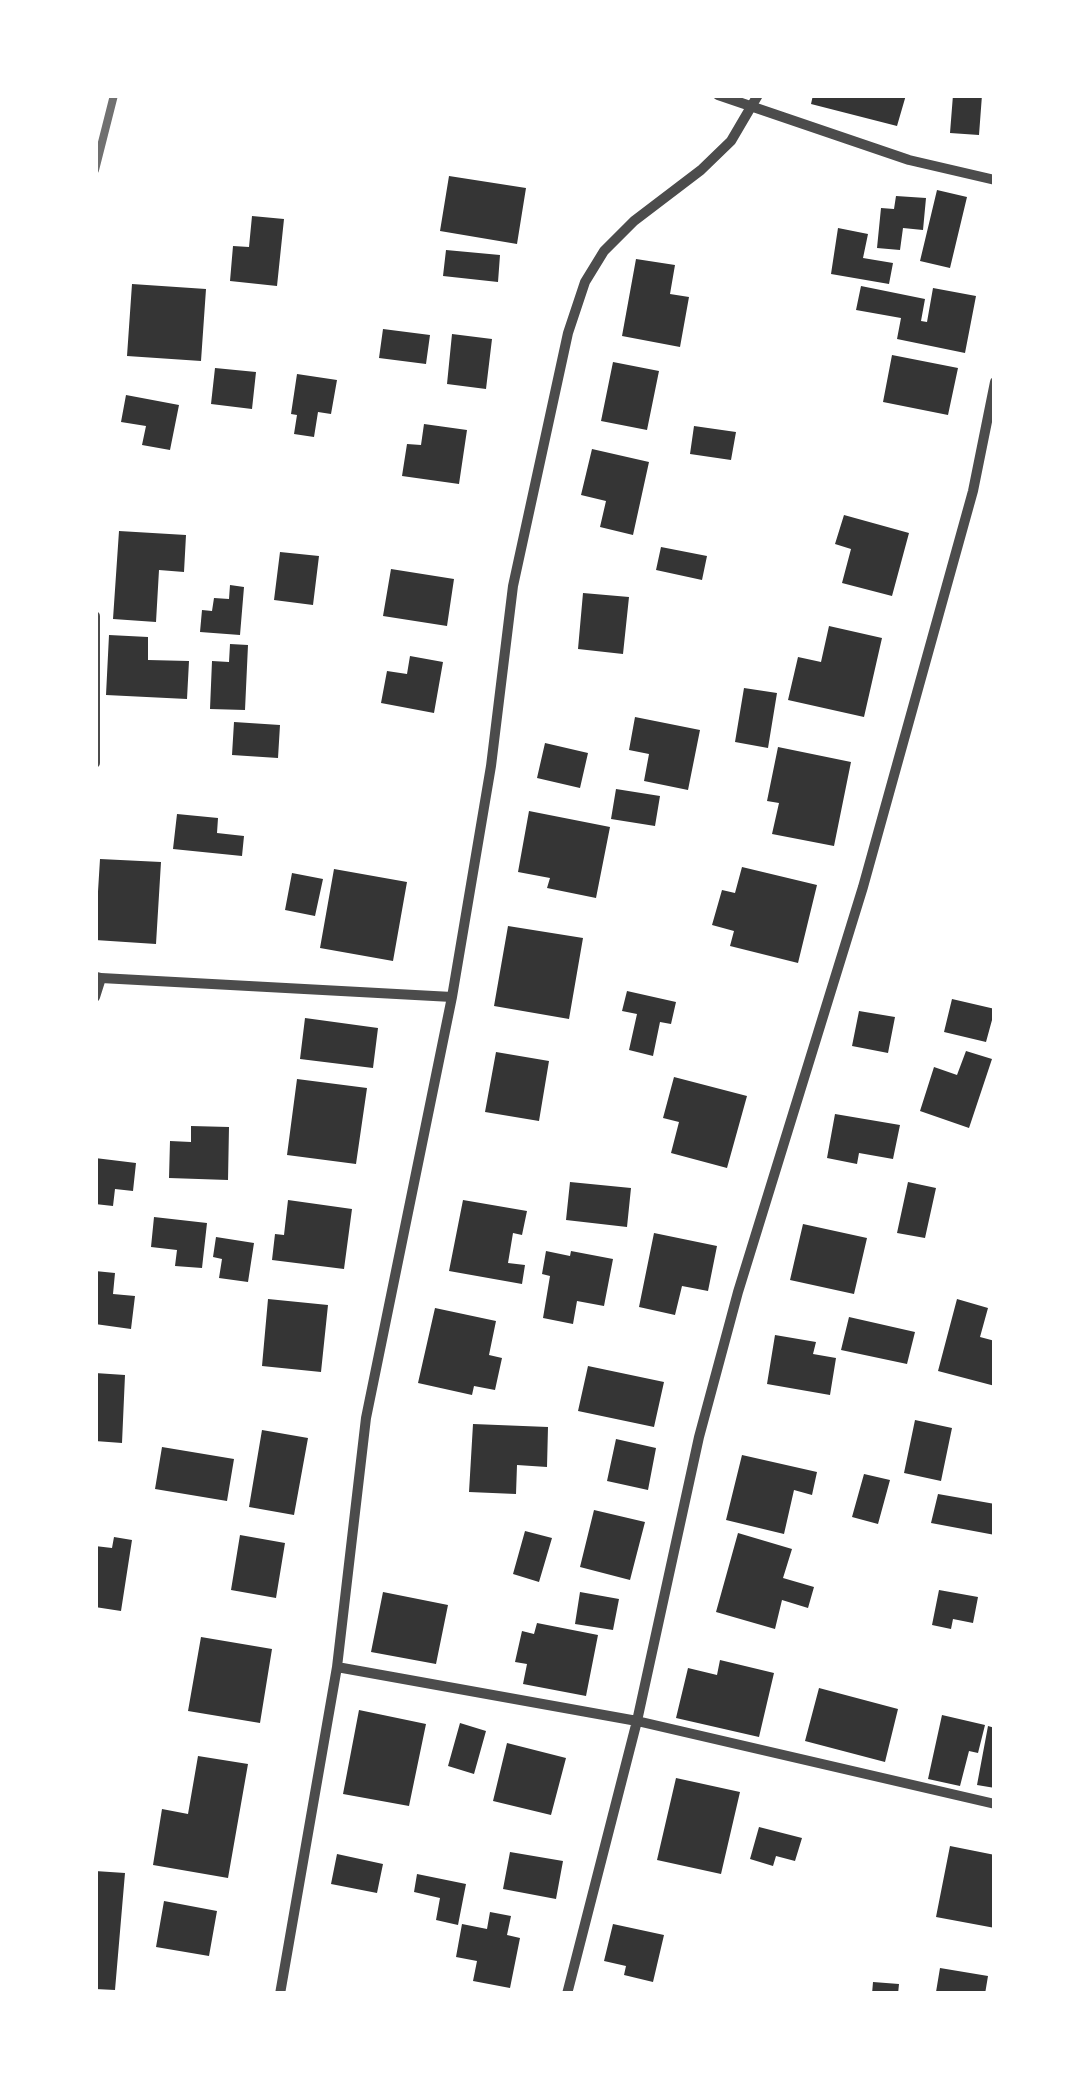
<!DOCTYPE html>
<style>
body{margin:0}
#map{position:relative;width:1090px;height:2089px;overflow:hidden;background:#fff;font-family:Commissioner,sans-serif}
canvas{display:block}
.frame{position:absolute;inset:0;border:98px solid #fff;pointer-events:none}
</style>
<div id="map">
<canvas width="1090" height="2089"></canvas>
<div class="frame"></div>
</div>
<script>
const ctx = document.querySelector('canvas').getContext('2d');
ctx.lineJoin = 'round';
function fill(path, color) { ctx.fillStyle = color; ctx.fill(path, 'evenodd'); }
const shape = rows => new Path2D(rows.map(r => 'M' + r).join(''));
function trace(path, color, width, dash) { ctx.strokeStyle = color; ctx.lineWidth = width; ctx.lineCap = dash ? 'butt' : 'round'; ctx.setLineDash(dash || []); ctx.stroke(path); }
fill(shape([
 [813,95,906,95,897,126,811,104],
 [953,95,982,95,979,135,950,133],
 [449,176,526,188,517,244,440,231],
 [937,190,967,197,950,268,920,261],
 [896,196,926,198,923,230,903,228,900,250,877,248,881,208,894,209],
 [252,216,284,219,277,286,230,281,233,246,249,247],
 [838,228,868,234,863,258,893,263,889,284,831,274],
 [446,250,500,255,498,282,443,276],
 [636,259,675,265,670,294,689,297,680,347,622,336],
 [132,284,206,289,201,361,127,356],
 [861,286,925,299,921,321,927,322,933,288,976,296,965,353,897,339,901,318,856,310],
 [383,329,430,335,426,364,379,358],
 [452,334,492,339,486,389,447,384],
 [892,355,958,368,948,415,883,402],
 [613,362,659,371,647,430,601,421],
 [215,368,256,372,252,409,211,404],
 [297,374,337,380,331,414,318,412,314,437,294,434,297,415,291,414],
 [126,395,179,405,170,450,142,445,146,426,121,422],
 [424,424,467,430,459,484,402,476,407,444,421,445],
 [694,426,736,432,731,460,690,454],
 [592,449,649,462,633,535,600,527,606,501,581,495],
 [844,515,909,533,892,596,842,583,851,549,835,544],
 [119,531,186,535,184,572,159,570,156,622,113,619],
 [661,547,707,556,702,580,656,570],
 [280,552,319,556,313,605,274,600],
 [391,569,454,579,447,626,383,616],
 [230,585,244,587,240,635,200,632,202,610,212,611,214,598,229,599],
 [583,593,629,597,623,654,578,649],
 [829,626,882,638,864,717,788,700,798,657,821,662],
 [109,635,148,637,148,660,189,661,187,699,106,695],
 [230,644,248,645,245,710,210,709,212,661,229,662],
 [410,656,443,662,434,713,381,703,387,671,407,674],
 [744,688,777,693,768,748,735,742],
 [635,717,700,730,688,790,644,781,649,754,629,750],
 [234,722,280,725,278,758,232,755],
 [545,743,588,753,580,788,537,778],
 [778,747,851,762,834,846,772,834,779,803,767,801],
 [616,789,660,796,655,826,611,819],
 [529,811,610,827,596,898,547,888,550,878,518,872],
 [177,814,218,818,217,833,244,836,242,856,173,849],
 [100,859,161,862,156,944,95,940],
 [742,867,817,885,798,963,730,946,734,931,712,925,722,890,735,893],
 [334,869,407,882,393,961,320,948],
 [292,873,323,879,315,916,285,910],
 [508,926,583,938,569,1019,494,1006],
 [627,991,676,1002,671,1024,660,1022,653,1056,629,1050,637,1014,622,1011],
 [952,999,995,1009,986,1042,944,1032],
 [859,1011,895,1017,888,1053,852,1046],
 [305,1018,378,1028,373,1068,300,1059],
 [966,1051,992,1059,969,1128,920,1111,934,1067,957,1075],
 [496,1052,549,1061,539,1121,485,1112],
 [674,1077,747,1096,727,1168,671,1153,679,1122,663,1118],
 [297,1079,367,1088,356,1164,287,1155],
 [835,1114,900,1125,893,1159,859,1153,857,1164,827,1158],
 [191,1126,229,1127,228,1180,169,1178,170,1141,191,1142],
 [95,1158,136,1163,133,1191,115,1189,113,1206,95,1204],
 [570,1182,631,1188,627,1227,566,1220],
 [908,1182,936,1188,925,1238,897,1233],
 [288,1200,352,1209,344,1269,272,1260,275,1234,284,1235],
 [463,1200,527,1211,522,1235,513,1233,508,1263,525,1265,522,1284,449,1271],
 [154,1217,207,1223,202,1268,175,1266,177,1250,151,1247],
 [803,1224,867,1238,854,1294,790,1280],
 [654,1233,717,1246,708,1291,682,1286,675,1315,639,1307],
 [216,1237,254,1243,248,1282,219,1278,222,1259,213,1257],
 [546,1251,570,1256,571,1251,613,1259,604,1306,577,1301,573,1324,543,1318,550,1276,542,1274],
 [95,1271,115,1273,113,1294,135,1296,131,1329,95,1324],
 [268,1299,328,1305,321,1372,262,1366],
 [957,1299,988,1308,980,1337,995,1341,995,1386,938,1371],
 [435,1308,496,1321,489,1355,502,1358,495,1390,474,1386,472,1395,418,1383],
 [849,1317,915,1332,907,1364,841,1350],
 [775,1335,816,1342,813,1354,836,1358,830,1395,767,1384],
 [588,1366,664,1382,654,1427,578,1411],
 [95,1373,125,1375,122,1443,95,1441],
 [915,1420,952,1428,941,1481,904,1473],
 [473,1424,548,1427,547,1467,517,1465,516,1494,469,1492],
 [262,1430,308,1438,294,1515,249,1507],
 [616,1439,656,1448,648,1490,607,1481],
 [162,1447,234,1459,227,1501,155,1489],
 [742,1455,817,1472,812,1495,794,1490,784,1534,726,1520],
 [864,1474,890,1480,878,1524,852,1517],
 [938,1494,995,1504,995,1535,931,1523],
 [594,1510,645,1522,630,1580,580,1567],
 [525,1531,552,1538,539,1582,513,1574],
 [738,1533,792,1549,783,1578,814,1587,808,1608,782,1600,775,1629,716,1612],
 [240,1535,285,1543,276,1598,231,1590],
 [114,1537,132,1540,121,1611,95,1607,95,1546,112,1548],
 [939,1590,978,1597,973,1623,953,1619,951,1629,932,1625],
 [383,1592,448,1605,436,1664,371,1652],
 [580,1592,619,1599,613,1630,575,1624],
 [537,1623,598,1635,586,1696,523,1684,527,1664,515,1662,522,1631,534,1634],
 [201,1637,272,1649,260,1723,188,1711],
 [720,1660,774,1673,759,1737,676,1718,688,1668,717,1675],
 [819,1688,898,1709,885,1762,805,1741],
 [359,1710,426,1724,409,1806,343,1794],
 [942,1715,985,1725,978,1753,969,1751,960,1786,928,1779],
 [460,1723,486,1731,474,1774,448,1766],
 [988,1726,995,1728,995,1788,977,1785],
 [507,1743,566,1758,551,1815,493,1801],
 [198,1756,248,1764,228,1878,153,1865,162,1809,188,1814],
 [676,1778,740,1792,721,1874,657,1860],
 [759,1827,802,1838,795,1861,776,1856,773,1866,750,1859],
 [950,1846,995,1855,995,1928,936,1917],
 [510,1852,563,1861,556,1899,503,1889],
 [337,1854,383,1864,377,1893,331,1884],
 [95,1871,125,1873,115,1990,95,1989],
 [417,1874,466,1884,458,1925,436,1920,440,1898,414,1892],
 [164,1901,217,1911,209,1956,156,1947],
 [490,1912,511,1916,507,1935,520,1938,510,1988,473,1981,477,1961,456,1957,462,1924,487,1929],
 [613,1924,664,1935,653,1982,624,1975,626,1966,604,1961],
 [940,1968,988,1976,985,1994,936,1992],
 [873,1982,899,1984,898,1994,872,1994]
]), '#353535');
trace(shape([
 [718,95,909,160,995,180],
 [95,616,95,763],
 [101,978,452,997],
 [95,997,101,978,97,977],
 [337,1667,637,1721,995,1804],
 [280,1994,337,1667,366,1418,452,997,491,766,513,586,568,333,585,282,604,251,634,221,701,170,731,141,758,95],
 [567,1994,637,1721,699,1437,738,1292,863,887,973,491,995,382]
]), '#4c4c4c', 10);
trace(shape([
 [95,170,114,95]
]), '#707070', 8);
</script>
